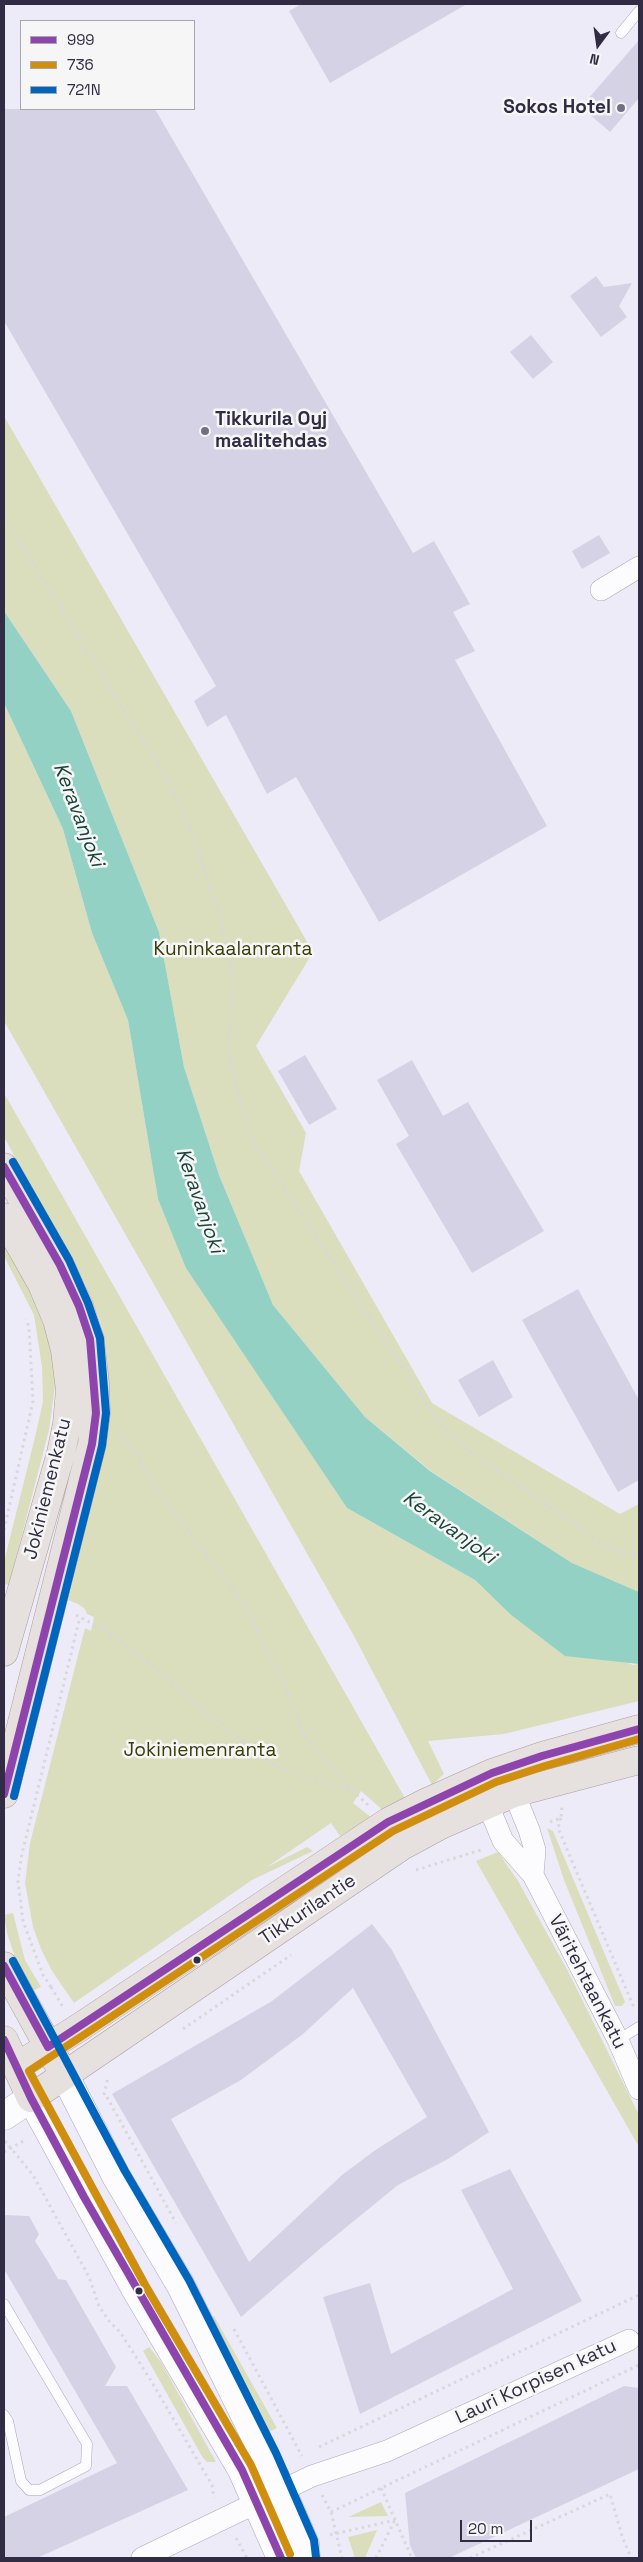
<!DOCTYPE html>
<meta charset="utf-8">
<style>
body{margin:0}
#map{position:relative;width:643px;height:2562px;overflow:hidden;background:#eeebf8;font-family:"Space Grotesk",sans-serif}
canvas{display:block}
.frame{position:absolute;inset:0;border:5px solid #312c43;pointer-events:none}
.legend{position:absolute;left:20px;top:20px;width:175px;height:90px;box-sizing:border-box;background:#f6f6f6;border:1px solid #a7a5ae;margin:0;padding:6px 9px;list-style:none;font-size:15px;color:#312c43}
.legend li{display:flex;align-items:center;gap:10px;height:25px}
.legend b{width:25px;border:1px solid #a7a5ae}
.north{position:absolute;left:573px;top:20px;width:50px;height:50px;-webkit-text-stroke:4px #f6f6f6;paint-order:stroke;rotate:194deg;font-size:14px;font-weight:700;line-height:20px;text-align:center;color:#312c43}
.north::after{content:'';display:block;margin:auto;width:18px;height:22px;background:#312c43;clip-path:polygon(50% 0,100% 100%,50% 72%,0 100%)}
.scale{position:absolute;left:460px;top:2520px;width:72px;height:22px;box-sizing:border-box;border:2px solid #312c43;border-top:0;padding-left:6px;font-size:15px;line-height:18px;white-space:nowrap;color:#312c43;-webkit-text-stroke:4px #f6f6f6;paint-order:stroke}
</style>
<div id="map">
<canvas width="643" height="2562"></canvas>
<div class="frame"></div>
<ul class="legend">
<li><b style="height:6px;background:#8e44ad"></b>999</li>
<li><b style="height:6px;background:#cf8e0d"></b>736</li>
<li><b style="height:6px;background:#0065bd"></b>721N</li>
</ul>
<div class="north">N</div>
<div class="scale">20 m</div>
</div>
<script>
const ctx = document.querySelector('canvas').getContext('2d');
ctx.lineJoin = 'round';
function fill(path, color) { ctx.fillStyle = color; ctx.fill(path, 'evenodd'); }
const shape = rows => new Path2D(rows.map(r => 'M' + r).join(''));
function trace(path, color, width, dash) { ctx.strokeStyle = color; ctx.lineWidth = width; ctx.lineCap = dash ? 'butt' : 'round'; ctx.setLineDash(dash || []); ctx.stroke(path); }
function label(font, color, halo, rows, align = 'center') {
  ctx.font = font + ' "Space Grotesk",sans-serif'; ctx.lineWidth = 5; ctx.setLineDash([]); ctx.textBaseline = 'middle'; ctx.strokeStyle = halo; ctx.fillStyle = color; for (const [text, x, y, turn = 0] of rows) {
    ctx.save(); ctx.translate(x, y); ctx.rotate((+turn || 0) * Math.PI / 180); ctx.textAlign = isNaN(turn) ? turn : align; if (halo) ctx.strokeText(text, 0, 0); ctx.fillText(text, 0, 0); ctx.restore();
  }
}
fill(shape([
 [4,416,313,952,256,1046,306,1133,299,1171,432,1403,620,1514,639,1504,639,1592,572,1563,431,1471,365,1417,273,1305,219,1175,184,1067,159,932,71,711,4,611],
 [4,703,63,829,92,933,128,1020,158,1199,187,1268,347,1508,475,1580,510,1614,633,1665,639,1664,639,1701,504,1734,428,1741,444,1774,432,1785,354,1636,4,1021],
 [4,1093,406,1800,386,1813,361,1791,353,1803,372,1818,340,1836,331,1823,267,1867,307,1847,313,1851,252,1880,74,2003,52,1971,41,1949,33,1927,25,1883,30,1843,85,1628,91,1631,94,1617,87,1614,85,1609,78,1604,68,1600,106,1447,110,1403,106,1346,101,1323,85,1283,4,1137],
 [4,1234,23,1267,54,1349,55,1386,49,1430,9,1585,4,1584,4,1562,36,1433,43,1401,42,1367,34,1315,4,1256],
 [547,1828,553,1831,625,2002,622,2006,615,2006,564,1880],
 [498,1852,518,1881,569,1973,639,2115,639,2147,476,1861],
 [13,1913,25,1960,41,1987,32,1991,15,1957,7,1933,4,1915],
 [214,2316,277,2428,269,2432,207,2319],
 [149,2347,161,2362,216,2462,207,2462,203,2458,143,2351],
 [381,2502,388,2516,348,2517],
 [377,2530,365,2558,355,2558,348,2537]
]), '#dadebd');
fill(shape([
 [4,611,71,711,159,932,184,1067,219,1175,273,1305,365,1417,430,1471,572,1563,639,1592,639,1664,565,1656,510,1614,475,1580,347,1508,186,1268,158,1199,128,1020,92,933,63,829,4,703]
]), '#92d1c4');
fill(shape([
 [301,4,467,4,330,83,289,11],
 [639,40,639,98,610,132,581,107],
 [4,109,155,109,413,553,434,541,470,604,453,612,475,651,455,660,547,826,379,922,296,777,267,794,226,715,207,727,194,701,216,686,4,321],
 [596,276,604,287,632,283,619,306,627,317,601,337,570,296],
 [531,335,553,362,533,379,510,352],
 [599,535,610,553,582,569,572,551],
 [305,1055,337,1109,309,1125,278,1071],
 [412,1060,443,1116,468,1102,544,1231,472,1273,396,1144,409,1136,377,1080],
 [578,1289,639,1400,639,1480,618,1492,522,1320],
 [493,1360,513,1397,479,1417,458,1380],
 [372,1924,392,1950,489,2132,448,2159,398,2185,322,2247,241,2317,112,2094,272,2001],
 [353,1988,427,2117,374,2151,342,2175,249,2262,171,2119,241,2080,303,2034],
 [510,2169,582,2301,360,2414,323,2297,370,2283,391,2354,513,2289,461,2190],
 [4,2215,29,2216,39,2234,35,2241,47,2260,58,2279,66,2280,116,2367,105,2386,127,2386,188,2490,37,2558,4,2558,4,2517,117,2463,4,2269],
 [624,2386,639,2388,639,2469,449,2558,416,2558,410,2546,405,2493]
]), '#d6d2e5');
const service = shape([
 [621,33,639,11],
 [618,2040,639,2027],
 [4,2304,87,2444,86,2466,40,2490,29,2490,21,2481,8,2421,4,2415]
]);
const minor = shape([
 [601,590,639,567],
 [504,1784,514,1793,529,1830,535,1850,533,1875],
 [490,1789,488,1805,503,1841,533,1875,618,2040,639,2089],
 [142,2558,312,2476,387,2451,629,2340]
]);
const secondary = shape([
 [65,2076,116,2176,180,2284,202,2328,282,2491,305,2544,306,2558],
 [4,2116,31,2098,136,2290,242,2470,281,2558]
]);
const primary = shape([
 [4,1167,60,1265,79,1306,90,1339,95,1384,96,1413,92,1444,4,1794],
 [4,1217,42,1284,57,1320,65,1350,70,1390,67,1424,61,1453,4,1652],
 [4,1966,57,2062],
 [4,2040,31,2098,402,1846,441,1825,514,1793,639,1760],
 [16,2067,77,2029,388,1822,427,1802,492,1773,542,1756,639,1729]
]);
trace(service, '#aba7b8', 11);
trace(minor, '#aba7b8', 22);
trace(secondary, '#aba7b8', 29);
trace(primary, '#aa9e9d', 29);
trace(shape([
 [4,516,162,771,180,804,195,841,221,920,233,976,233,1003,228,1042,237,1089,253,1141,429,1407,450,1434,471,1452,604,1545,623,1552,639,1554],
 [119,1434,137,1454,156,1489,242,1600,288,1692,303,1734,351,1789,368,1805],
 [4,1530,33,1401,29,1327,26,1319],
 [76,1615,106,1631,145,1660,263,1759,292,1773,349,1789],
 [561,1818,558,1828,635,2010],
 [550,1822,561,1818,562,1806],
 [416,1870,484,1849],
 [51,1987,43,1975,23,1921,18,1882,21,1858,80,1617],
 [51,1987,63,2007],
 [183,2029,291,1955],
 [104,2095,108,2077],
 [107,2097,176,2223],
 [5,2141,33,2175,89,2277,99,2306,109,2321,120,2332,150,2379,212,2485,214,2498],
 [4,2152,25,2140],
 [234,2329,302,2456],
 [319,2447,639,2295],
 [381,2488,412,2558],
 [322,2495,331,2512,342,2558],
 [331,2512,639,2365],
 [330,2535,395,2520],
 [236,2538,247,2558],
 [376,2558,395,2520],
 [470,2558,610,2494,622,2536,631,2558]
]), '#d8d7db', 3, [2.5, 4]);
trace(service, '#fcfcfe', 10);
trace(minor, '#fcfcfe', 21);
trace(secondary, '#fcfcfe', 28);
trace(primary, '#e6e0de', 28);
trace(shape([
 [4,1167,60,1265,79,1306,90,1339,96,1413,92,1444,4,1794],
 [4,1966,48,2047,388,1822,492,1773,542,1756,639,1729],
 [4,2040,31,2098,84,2197,242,2470,281,2558]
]), '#8e44ad', 8);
trace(shape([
 [290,2554,251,2465,145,2285,29,2071,393,1831,496,1782,545,1766,639,1739]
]), '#cf8e0d', 8);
trace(shape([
 [13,1162,69,1260,88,1303,100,1338,106,1413,102,1446,14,1796],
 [13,1961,125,2171,189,2280,276,2453,314,2540,316,2557]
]), '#0065bd', 8);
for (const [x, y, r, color] of [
 [621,108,5,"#736f82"],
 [205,431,5,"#736f82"],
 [197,1960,4.5,"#312c43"],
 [139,2291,4.5,"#312c43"]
]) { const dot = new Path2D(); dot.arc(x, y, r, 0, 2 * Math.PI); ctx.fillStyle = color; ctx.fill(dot); trace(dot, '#f6f6f6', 2); }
label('bold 19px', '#312c43', '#f6f6f6', [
 ["Sokos Hotel",611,108],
 ["Tikkurila Oyj",215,420,"left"],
 ["maalitehdas",215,442,"left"]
], 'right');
label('19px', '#383d05', '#f6f6f6', [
 ["Kuninkaalanranta",233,950],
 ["Jokiniemenranta",200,1751]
]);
label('19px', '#312c43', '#f6f6f6', [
 ["Jokiniemenkatu",48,1489,-76],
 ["Tikkurilantie",308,1910,-34],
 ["Väritehtaankatu",587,1982,63],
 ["Lauri Korpisen katu",536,2382,-25]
]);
label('italic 20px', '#1a4339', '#f6f6f6', [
 ["Keravanjoki",78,815,69],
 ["Keravanjoki",199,1201,71],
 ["Keravanjoki",449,1528,36]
]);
</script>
